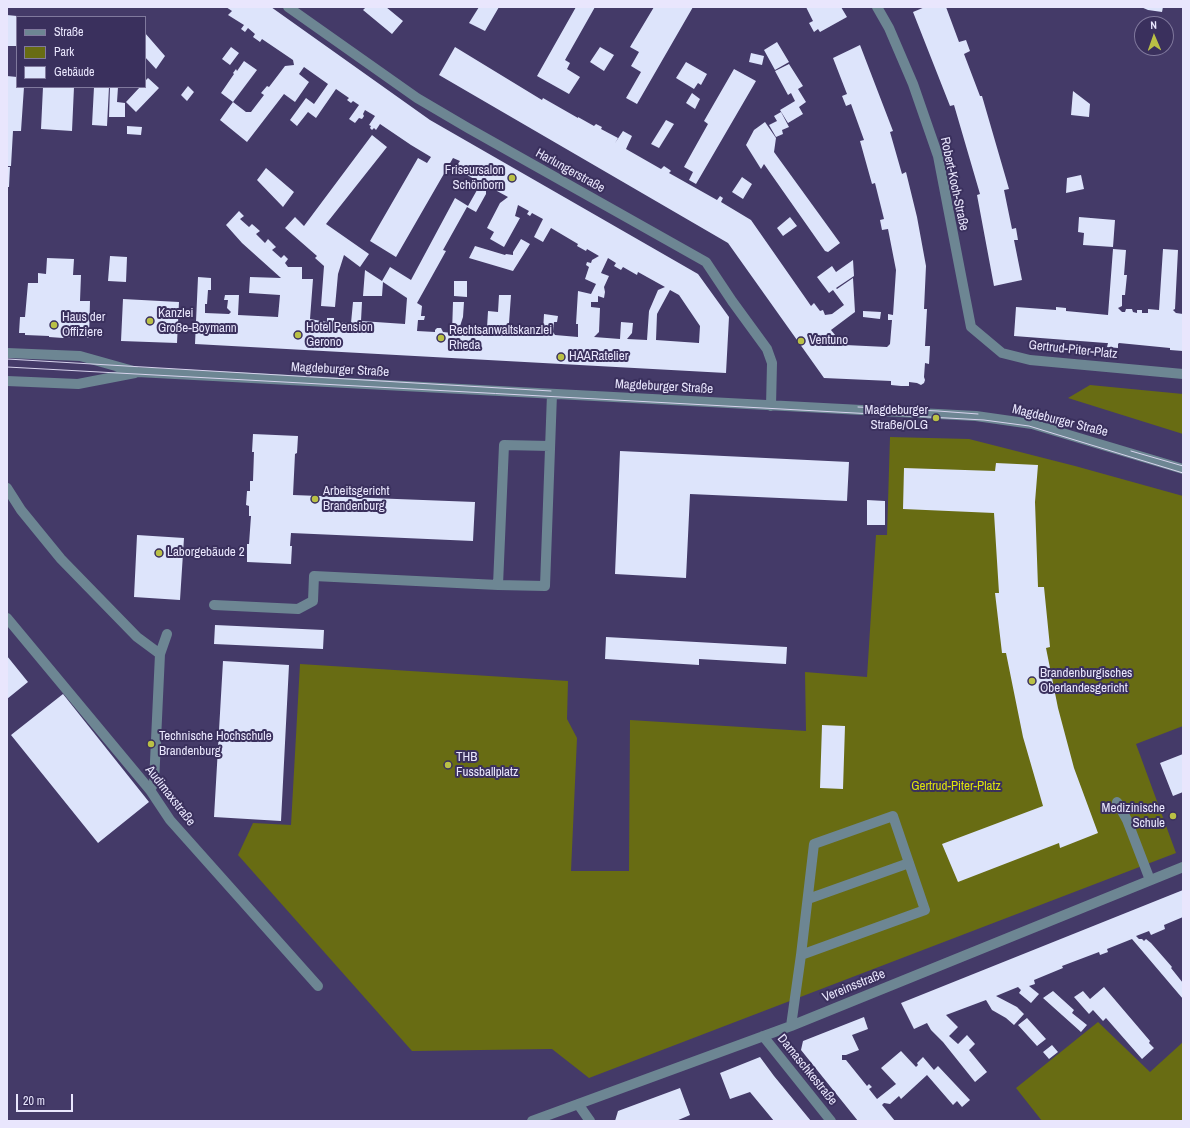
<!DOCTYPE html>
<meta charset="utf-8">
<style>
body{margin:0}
#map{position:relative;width:1190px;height:1128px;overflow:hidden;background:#443a68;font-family:"Archivo Narrow",sans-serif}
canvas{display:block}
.frame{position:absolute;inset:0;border:8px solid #e9e6fd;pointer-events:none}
.legend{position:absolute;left:16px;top:16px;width:130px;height:72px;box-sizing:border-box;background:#3a305d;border:1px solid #80799d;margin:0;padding:5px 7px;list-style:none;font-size:12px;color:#e9e6fd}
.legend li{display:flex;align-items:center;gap:8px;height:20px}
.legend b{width:20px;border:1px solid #80799d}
.north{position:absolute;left:1134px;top:16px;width:40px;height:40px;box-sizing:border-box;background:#3a305d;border:1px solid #80799d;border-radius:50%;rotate:358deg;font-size:11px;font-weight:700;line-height:16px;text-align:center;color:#e9e6fd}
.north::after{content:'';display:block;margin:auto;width:14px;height:18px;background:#bac045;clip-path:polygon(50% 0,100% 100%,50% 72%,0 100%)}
.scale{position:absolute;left:16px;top:1094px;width:57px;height:18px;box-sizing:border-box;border:2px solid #e9e6fd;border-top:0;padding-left:5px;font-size:12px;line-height:14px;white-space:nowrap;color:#e9e6fd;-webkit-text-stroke:3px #3a305d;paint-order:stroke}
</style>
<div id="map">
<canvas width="1190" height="1128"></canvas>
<div class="frame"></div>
<ul class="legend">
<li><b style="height:5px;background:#6d8693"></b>Straße</li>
<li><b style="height:11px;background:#686c13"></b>Park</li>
<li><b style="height:11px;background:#dde4fb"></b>Gebäude</li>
</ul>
<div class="north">N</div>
<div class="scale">20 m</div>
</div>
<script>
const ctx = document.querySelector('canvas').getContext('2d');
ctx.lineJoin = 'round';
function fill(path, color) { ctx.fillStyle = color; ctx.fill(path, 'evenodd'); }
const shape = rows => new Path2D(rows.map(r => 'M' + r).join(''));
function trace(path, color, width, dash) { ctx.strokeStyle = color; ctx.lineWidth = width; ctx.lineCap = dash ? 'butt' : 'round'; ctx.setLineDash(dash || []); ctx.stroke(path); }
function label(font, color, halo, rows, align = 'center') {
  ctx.font = font + ' "Archivo Narrow",sans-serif'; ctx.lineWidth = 4; ctx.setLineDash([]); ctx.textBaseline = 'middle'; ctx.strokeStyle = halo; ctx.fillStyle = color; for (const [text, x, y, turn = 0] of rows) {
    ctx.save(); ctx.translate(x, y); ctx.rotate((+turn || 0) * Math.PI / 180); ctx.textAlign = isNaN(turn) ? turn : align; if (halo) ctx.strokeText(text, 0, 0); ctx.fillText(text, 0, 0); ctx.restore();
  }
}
fill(shape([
 [1090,385,1183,394,1183,434,1068,398],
 [890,437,969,439,1075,466,1183,496,1183,726,1136,744,1176,853,589,1078,552,1049,412,1051,238,855,253,823,291,825,300,664,568,681,567,719,577,738,571,871,629,871,630,720,806,731,805,672,867,677,876,535,887,535],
 [1098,1022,1150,1072,1183,1042,1183,1121,1042,1121,1016,1088]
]), '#686c13');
fill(shape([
 [226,7,271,7,430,120,698,274,729,317,726,373,195,344,198,277,211,278,211,290,208,290,207,304,205,304,205,313,229,314,231,312,227,308,228,300,224,300,225,295,239,295,238,315,278,317,280,295,249,293,250,277,281,278,242,243,226,225,239,211,244,216,240,219,249,227,252,224,260,231,256,234,265,243,268,239,276,247,272,250,281,258,284,255,288,259,285,263,288,267,302,267,302,279,313,279,310,319,327,322,327,318,334,318,334,322,351,323,353,302,362,302,361,321,405,324,407,298,383,282,382,296,363,296,365,270,382,281,390,267,411,280,455,198,468,206,481,183,455,168,460,161,453,158,396,257,370,241,418,158,427,163,431,157,411,145,380,124,376,130,374,128,372,130,370,128,371,126,369,125,375,116,365,110,363,114,364,116,362,119,359,118,355,123,349,119,359,105,353,101,351,103,347,100,349,98,336,89,316,118,308,112,297,126,290,120,306,98,314,104,328,84,304,67,299,74,309,82,295,102,284,94,247,142,220,120,233,102,246,112,251,112,264,95,261,93,267,86,269,87,285,66,294,65,293,60,262,39,260,42,253,37,255,34,248,28,245,32,241,29,244,25,228,15,232,11],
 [486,185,508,197,500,203,487,228,494,232,490,239,504,247,520,218,515,216,518,205,529,211,527,214,530,216,532,213,543,219,534,237,543,242,551,228,578,244,577,246,586,251,587,249,599,256,592,260,591,263,587,262,586,265,589,267,585,279,596,284,591,294,578,291,576,324,578,324,578,337,555,335,553,332,554,322,557,322,558,316,544,314,543,332,505,330,505,326,509,323,511,295,499,295,498,312,488,311,487,328,460,326,463,317,464,302,453,302,452,333,443,332,441,328,437,328,435,330,435,332,417,331,418,320,424,320,425,316,421,316,422,306,417,303,446,251,443,250,467,207,476,212,486,194],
 [608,258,616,263,614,266,621,270,623,267,637,275,638,272,665,287,658,290,649,311,647,340,627,339,632,333,633,323,621,322,620,339,594,337,599,332,600,308,591,307,591,302,598,302,598,296,604,298,605,292,604,287,609,276,601,273],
 [670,290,679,295,700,326,699,343,656,340,657,314],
 [366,7,386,7,403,21,392,34,363,10],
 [479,7,499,7,485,31,469,23],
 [576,7,595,7,565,60,570,63,567,69,580,77,569,94,537,76],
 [654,7,693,7,637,104,626,98,641,72,631,66,639,52,630,47],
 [806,7,841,7,847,17,820,32,818,29,814,32,809,23,813,21],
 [925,7,946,7,959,42,966,40,970,51,964,54,980,96,982,96,1009,189,1004,190,1012,229,1016,228,1018,240,1014,240,1022,280,994,286,977,195,980,194,954,105,950,106,913,12],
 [1141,7,1163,7,1162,12,1148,10],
 [7,15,17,16,17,46,7,46],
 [145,33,165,56,156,69,145,57],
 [777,42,789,62,775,70,764,50],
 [860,45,893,131,890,132,902,174,906,172,917,217,926,266,924,309,927,309,925,346,930,346,929,364,925,363,924,377,925,380,924,383,921,385,917,383,909,382,909,386,901,386,891,385,891,381,824,378,728,243,439,75,455,47,542,100,543,98,578,118,578,117,594,126,596,124,602,127,601,129,618,138,615,143,623,131,632,136,626,149,661,169,664,166,670,170,671,171,669,173,717,200,720,196,723,198,721,202,751,220,811,306,814,303,820,311,823,310,825,315,832,314,844,305,833,290,829,293,817,277,832,266,836,272,853,260,854,276,836,288,837,289,853,278,855,312,831,330,840,341,845,345,887,347,890,344,892,320,888,320,888,314,893,315,896,270,888,229,882,230,880,220,884,219,875,183,872,184,860,141,864,140,851,104,846,106,842,96,847,94,833,58],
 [231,47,239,53,230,65,222,59],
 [600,47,614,55,604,71,590,62],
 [751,53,764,56,762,65,749,62],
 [244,61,257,70,233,102,221,93,234,74,233,73,236,69,237,71],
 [686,62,707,74,701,85,698,83,694,89,676,78],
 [789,64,803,86,798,89,806,102,799,107,803,114,788,123,780,110,795,101,791,93,788,95,775,71],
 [734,69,756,81,696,184,689,180,693,172,684,167,708,124,704,121],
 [7,76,17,77,17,87,24,87,21,131,13,131,11,166,7,166],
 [148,78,159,88,136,112,126,102,140,87,145,87,145,81],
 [188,86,194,92,187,101,181,95],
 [43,87,74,87,72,131,41,129],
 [94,87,109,87,107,126,92,125],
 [110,87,118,87,117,102,125,103,125,117,109,117],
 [1073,91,1090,104,1089,117,1071,115],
 [692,93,700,99,695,109,686,103],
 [781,112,789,127,782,130,783,134,776,137,769,125,777,121,774,116],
 [666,120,674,124,659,148,651,144],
 [765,122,776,138,774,152,840,243,828,252,825,251,764,164,761,169,746,145,754,130],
 [127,126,142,127,141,135,127,134],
 [372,135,387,147,326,224,369,254,360,267,344,255,338,274,335,307,321,306,324,266,315,258,317,256,285,228,295,217,304,226],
 [7,167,10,167,9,187,7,187],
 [266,168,294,192,283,207,257,180],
 [1081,175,1084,189,1066,193,1067,178],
 [742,177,752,184,743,199,732,192],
 [790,217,797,226,783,236,777,228],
 [1079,217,1115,220,1113,247,1083,245,1084,233,1078,232],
 [521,239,530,244,513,271,469,258,475,246,505,255,506,254,513,255,513,252],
 [1113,249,1126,250,1124,275,1127,275,1125,295,1122,295,1122,306,1118,308,1122,312,1125,312,1126,309,1132,309,1133,312,1137,313,1137,310,1142,310,1142,313,1148,313,1148,309,1159,310,1163,249,1178,250,1175,309,1173,310,1176,313,1183,314,1183,351,1170,350,1170,348,1119,343,1118,344,1118,348,1107,347,1108,343,1106,343,1014,336,1016,307,1056,310,1056,307,1066,308,1066,311,1108,315],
 [110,256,127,257,126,282,108,281],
 [47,258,74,259,73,275,81,275,80,301,90,301,89,338,64,337,63,338,49,337,49,336,25,335,25,333,19,333,20,317,25,317,28,283,38,283,38,273,46,274],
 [454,281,467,281,467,297,454,296],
 [123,299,179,302,177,343,121,341],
 [863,311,881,312,880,319,863,317],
 [253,434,298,436,297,453,295,454,293,495,475,502,473,541,291,533,290,546,292,546,291,564,247,562,247,544,249,544,251,516,249,516,249,506,246,505,247,491,250,491,250,481,253,481,254,452,252,452],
 [620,451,849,462,847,501,690,494,686,578,615,574],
 [996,463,1038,465,1035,502,1038,587,1044,587,1050,647,1046,648,1058,708,1074,768,1098,833,1060,848,1059,843,958,882,942,844,1043,806,1023,737,1006,653,1002,653,995,593,999,593,994,513,903,509,904,468,995,471],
 [867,500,885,501,885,525,867,525],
 [137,535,184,538,180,600,134,597],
 [215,625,324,630,323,649,214,644],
 [606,637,787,647,786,664,699,659,699,665,605,659],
 [7,656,28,682,7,699],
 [223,661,289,665,281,821,214,817],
 [63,694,149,802,98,843,11,735],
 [822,725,845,726,843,789,820,788],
 [1183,754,1183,792,1173,796,1160,763],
 [1183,890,1183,917,1164,925,1165,929,1151,935,1149,931,1136,936,1139,939,1142,939,1144,941,1146,939,1151,943,1172,967,1171,968,1183,983,1183,999,1132,939,1107,949,1108,952,1100,955,1099,952,1062,966,1063,968,1034,980,1035,984,1029,986,1039,994,1031,1003,1019,993,1021,990,1018,987,996,996,1017,1007,1024,1014,1014,1025,1006,1018,992,1010,986,1000,946,1015,958,1027,949,1036,958,1044,967,1035,975,1044,969,1050,987,1072,975,1082,943,1042,931,1030,927,1023,914,1029,901,1003],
 [1104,987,1150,1041,1149,1043,1154,1048,1142,1059,1106,1018,1103,1021,1093,1010,1089,1014,1074,997,1083,991,1090,999],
 [1053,991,1074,1010,1072,1013,1087,1025,1081,1032,1043,998],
 [864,1017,868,1029,852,1035,859,1050,846,1055,842,1055,842,1060,846,1060,867,1086,869,1084,872,1087,869,1089,877,1099,896,1084,881,1068,901,1051,916,1067,918,1065,917,1063,923,1057,934,1070,938,1066,970,1100,962,1107,957,1101,953,1105,927,1075,901,1099,899,1096,890,1104,884,1103,882,1105,895,1121,858,1121,801,1050,803,1041],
 [1027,1018,1046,1039,1037,1046,1018,1025],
 [1052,1045,1058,1052,1049,1059,1043,1052],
 [760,1057,774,1076,811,1121,774,1121,750,1092,730,1099,720,1073],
 [680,1088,690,1115,676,1121,615,1121,618,1111]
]), '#dde4fb');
trace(shape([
 [288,7,417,98,468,128,706,262,732,301,767,349,772,363,771,406],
 [877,7,889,28,913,84,938,156,971,327,1002,353,1030,360,1183,374],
 [7,353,80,356,137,372,976,416,1032,424,1183,469],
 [7,381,78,384,135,373],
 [7,488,21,510,61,559,137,637,160,654,154,783,150,790],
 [498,585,504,445,550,446],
 [214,605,298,609,313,601,314,576,498,585,545,586,552,394],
 [7,618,150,790,170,820,318,986],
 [160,654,167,634],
 [1117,802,1127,820,1150,880],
 [808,899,909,863],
 [791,1026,801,955,814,844,893,816,925,910,801,955],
 [763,1036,831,1121],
 [578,1104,590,1121],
 [532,1121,791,1026,1183,867]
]), '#6d8693', 10);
trace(shape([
 [7,359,551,391],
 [7,367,984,420,1029,426,1183,473],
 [858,407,938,411,978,414],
 [1131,451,1183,466]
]), '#d7d3ed', 1);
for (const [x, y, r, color] of [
 [512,178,4,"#bac045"],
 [150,321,4,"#bac045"],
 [54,325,4,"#bac045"],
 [298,335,4,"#bac045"],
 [441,338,4,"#bac045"],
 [801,341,4,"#bac045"],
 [561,357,4,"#bac045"],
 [936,418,4,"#bac045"],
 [315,499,4,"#bac045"],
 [159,553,4,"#bac045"],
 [1032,681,4,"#bac045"],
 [151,744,4,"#bac045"],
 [448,765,4,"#bac045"],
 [1173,816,4,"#bac045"]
]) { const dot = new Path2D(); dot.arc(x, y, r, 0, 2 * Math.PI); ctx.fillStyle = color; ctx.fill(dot); trace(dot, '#3a305d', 1.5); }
label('13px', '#e9e6fd', '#3a305d', [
 ["Friseursalon",504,171,"right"],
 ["Schönborn",504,186,"right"],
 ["Kanzlei",158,314],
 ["Große-Boymann",158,329],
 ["Haus der",62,318],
 ["Offiziere",62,333],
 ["Hotel Pension",306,328],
 ["Gerono",306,343],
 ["Rechtsanwaltskanzlei",449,331],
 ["Rheda",449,346],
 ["Ventuno",809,341],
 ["HAARatelier",569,357],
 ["Magdeburger",928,411,"right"],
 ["Straße/OLG",928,426,"right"],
 ["Arbeitsgericht",323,492],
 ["Brandenburg",323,507],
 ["Laborgebäude 2",167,553],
 ["Brandenburgisches",1040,674],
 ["Oberlandesgericht",1040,689],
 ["Technische Hochschule",159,737],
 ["Brandenburg",159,752],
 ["THB",456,758],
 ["Fussballplatz",456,773],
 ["Medizinische",1165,809,"right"],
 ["Schule",1165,824,"right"]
], 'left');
label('13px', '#e9e6fd', '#3a305d', [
 ["Harlungerstraße",570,171,29],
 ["Robert-Koch-Straße",954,184,78],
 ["Gertrud-Piter-Platz",1073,350,6],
 ["Magdeburger Straße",340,370,3],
 ["Magdeburger Straße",664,387,3],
 ["Magdeburger Straße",1060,421,14],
 ["Audimaxstraße",170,796,52],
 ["Vereinsstraße",854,986,-22],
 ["Damaschkestraße",807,1070,51]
]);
label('13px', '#dce20a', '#3a305d', [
 ["Gertrud-Piter-Platz",956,787]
]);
</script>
